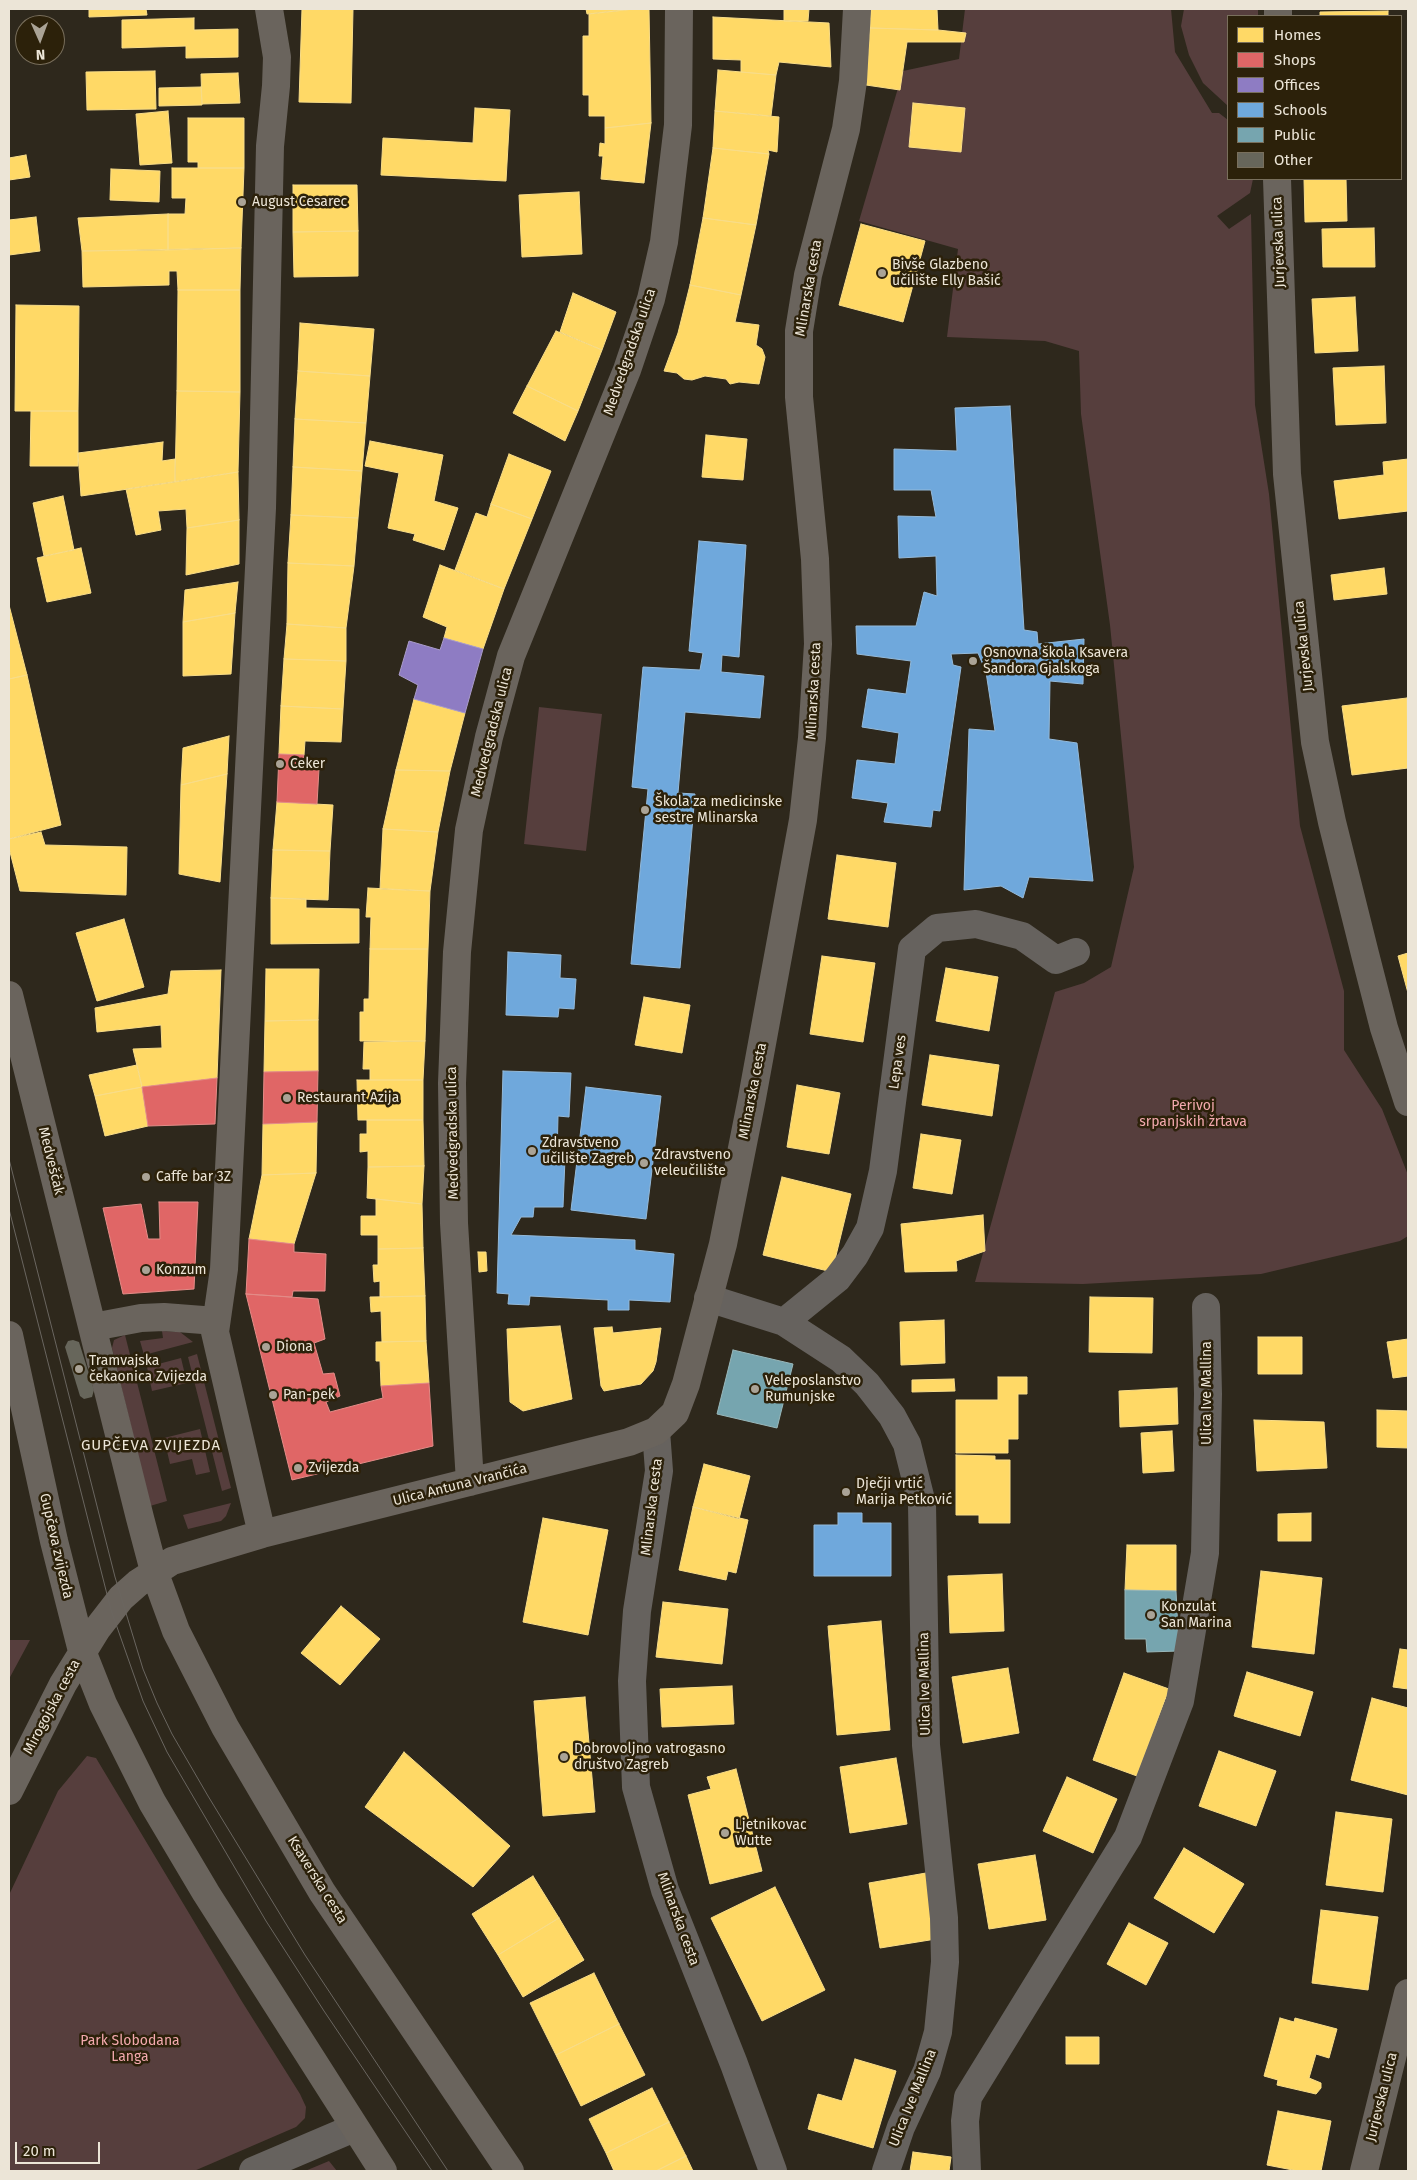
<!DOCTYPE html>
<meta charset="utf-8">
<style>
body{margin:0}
#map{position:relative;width:1417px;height:2180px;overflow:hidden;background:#2e281c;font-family:"Fira Sans",sans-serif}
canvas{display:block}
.frame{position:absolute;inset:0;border:10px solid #ece5d7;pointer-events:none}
.legend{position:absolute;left:1227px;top:15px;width:175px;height:165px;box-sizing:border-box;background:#2c210a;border:1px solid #796f5c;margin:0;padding:6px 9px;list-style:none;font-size:15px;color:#ece5d7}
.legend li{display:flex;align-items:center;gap:10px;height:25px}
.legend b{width:25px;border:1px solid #796f5c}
.north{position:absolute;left:15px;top:15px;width:50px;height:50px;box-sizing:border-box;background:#2c210a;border:1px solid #796f5c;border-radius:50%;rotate:178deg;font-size:14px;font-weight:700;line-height:20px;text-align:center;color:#ece5d7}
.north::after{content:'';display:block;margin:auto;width:18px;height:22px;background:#aaa396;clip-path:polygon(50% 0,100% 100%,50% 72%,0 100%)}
.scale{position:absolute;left:15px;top:2142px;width:85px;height:22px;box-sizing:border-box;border:2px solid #ece5d7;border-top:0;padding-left:6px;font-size:15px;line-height:18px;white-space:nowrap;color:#ece5d7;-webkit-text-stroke:4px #2c210a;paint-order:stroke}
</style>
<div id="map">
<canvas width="1417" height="2180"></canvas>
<div class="frame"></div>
<ul class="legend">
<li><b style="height:14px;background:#ffd966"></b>Homes</li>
<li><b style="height:14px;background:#e06666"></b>Shops</li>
<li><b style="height:14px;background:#8e7cc3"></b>Offices</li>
<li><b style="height:14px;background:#6fa8dc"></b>Schools</li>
<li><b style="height:14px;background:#76a5af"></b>Public</li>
<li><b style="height:14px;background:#67665b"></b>Other</li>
</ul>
<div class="north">N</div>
<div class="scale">20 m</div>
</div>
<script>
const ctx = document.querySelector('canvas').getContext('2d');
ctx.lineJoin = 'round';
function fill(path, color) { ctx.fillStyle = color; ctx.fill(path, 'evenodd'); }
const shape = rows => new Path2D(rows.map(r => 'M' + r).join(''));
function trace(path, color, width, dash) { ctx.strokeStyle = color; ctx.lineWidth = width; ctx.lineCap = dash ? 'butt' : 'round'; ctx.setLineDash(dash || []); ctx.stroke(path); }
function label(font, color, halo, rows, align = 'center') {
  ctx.font = font + ' "Fira Sans",sans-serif'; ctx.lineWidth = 5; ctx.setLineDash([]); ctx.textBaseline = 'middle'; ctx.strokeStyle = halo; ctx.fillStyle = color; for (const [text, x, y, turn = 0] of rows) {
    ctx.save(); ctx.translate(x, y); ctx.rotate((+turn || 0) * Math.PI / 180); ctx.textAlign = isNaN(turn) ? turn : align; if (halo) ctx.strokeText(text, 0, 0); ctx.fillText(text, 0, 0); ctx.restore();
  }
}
fill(shape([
 [965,9,1171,9,1175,52,1212,113,1219,113,1228,120,1228,179,1253,179,1250,193,1217,216,1229,229,1251,214,1255,405,1269,494,1300,826,1344,991,1344,1050,1382,1109,1408,1175,1408,1236,1400,1241,1261,1274,1083,1284,975,1282,1055,992,1084,983,1111,967,1134,867,1110,625,1081,414,1079,351,1045,341,947,337,958,249,859,221,903,71,959,59],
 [1184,9,1258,9,1258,16,1228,16,1228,106,1203,83,1189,55,1181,26],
 [539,707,602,714,586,851,524,844],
 [162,1331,180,1332,193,1342,144,1355,140,1341,163,1338],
 [125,1335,167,1501,150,1506,112,1348,114,1340],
 [197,1354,231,1488,222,1491,188,1357],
 [181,1358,187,1383,152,1391,147,1367],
 [200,1429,210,1472,196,1475,192,1459,170,1464,164,1438],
 [231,1503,226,1516,221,1521,188,1529,183,1515],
 [9,1640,30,1640,9,1679],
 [87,1756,96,1758,241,2000,300,2094,306,2107,305,2118,296,2127,194,2171,9,2171,9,1895,58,1791],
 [329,2161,337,2171,305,2171]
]), '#563e3d');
const homes = shape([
 [89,9,146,9,147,15,89,17,89,9],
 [302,9,353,9,351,103,299,102,302,9],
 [586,9,634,9,587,14,586,9],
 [634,9,649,9,651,123,605,128,605,116,589,116,589,95,583,95,583,36,589,36,589,14,634,9],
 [784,9,809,9,808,21,784,21,784,9],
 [871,9,937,9,938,30,870,28,871,9],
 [1388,11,1388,16,1320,16,1320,12,1388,11],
 [713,17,829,23,831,67,779,62,776,75,741,72,741,60,713,59,713,17],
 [194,18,194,30,238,29,238,57,186,58,186,46,122,48,122,20,194,18],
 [870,28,938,30,966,33,964,42,907,42,900,90,866,85,870,28],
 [718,70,776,75,771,116,715,111,718,70],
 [155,71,156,109,87,110,86,72,155,71],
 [238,73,240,103,202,104,201,74,238,73],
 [201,87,202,105,159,106,159,88,201,87],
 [913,103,965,108,961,152,909,147,913,103],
 [475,108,510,110,506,181,381,175,383,138,473,143,475,108],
 [168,111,172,163,140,165,136,114,168,111],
 [715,111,779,117,777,152,768,150,769,154,713,148,715,111],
 [188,118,244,118,244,168,198,168,198,162,188,162,188,118],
 [651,123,644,183,601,179,603,156,599,156,600,143,605,144,605,128,651,123],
 [713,148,769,154,756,225,703,218,713,148],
 [26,155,30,177,9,180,9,158,26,155],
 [172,168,244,168,241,248,168,250,168,214,185,214,186,198,172,198,172,168],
 [111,169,160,171,159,202,110,200,111,169],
 [1304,179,1346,179,1347,221,1305,222,1304,179],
 [293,185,357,185,358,231,293,232,293,185],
 [579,192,582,254,522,257,519,195,579,192],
 [168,214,168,250,82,251,78,218,168,214],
 [36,217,40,251,9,255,9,220,36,217],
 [703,218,756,225,741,295,690,285,703,218],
 [861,224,925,241,903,322,839,305,861,224],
 [1374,228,1375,267,1323,267,1322,229,1374,228],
 [358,231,358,276,294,277,293,232,358,231],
 [241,248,240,290,178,290,177,271,169,271,169,285,83,287,82,251,241,248],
 [690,285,741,295,735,322,759,325,756,345,762,349,765,357,759,384,739,382,730,384,726,379,705,376,692,380,684,379,677,373,664,371,678,333,690,285],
 [178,290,240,290,240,392,177,391,178,290],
 [573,293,616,312,602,350,560,332,573,293],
 [1355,297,1358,351,1315,353,1312,299,1355,297],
 [16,305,79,306,78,411,15,411,16,305],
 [300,323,374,329,370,376,298,371,300,323],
 [556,331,602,350,578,411,527,386,556,331],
 [1384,366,1386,423,1336,425,1333,368,1384,366],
 [298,371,370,376,366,423,295,419,298,371],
 [527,386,578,411,565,441,513,413,527,386],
 [177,391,240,392,238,472,175,482,177,391],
 [31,411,78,411,78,466,30,466,31,411],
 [295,419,366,423,362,471,293,467,295,419],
 [706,435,747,439,743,480,702,477,706,435],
 [370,441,443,455,434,501,458,508,444,550,413,540,415,534,388,528,399,473,365,466,370,441],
 [163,442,162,461,175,459,175,482,81,496,78,453,163,442],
 [509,454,551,471,532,519,491,504,509,454],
 [1408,459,1408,511,1339,519,1334,481,1384,475,1383,462,1408,459],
 [293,467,362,471,358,518,291,515,293,467],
 [238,472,239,520,187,528,186,509,158,511,161,530,136,535,126,489,238,472],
 [63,496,74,550,44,556,33,503,63,496],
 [491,504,532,519,504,589,455,570,476,513,487,517,491,504],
 [291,515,358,518,354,566,288,563,291,515],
 [239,520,239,564,186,575,187,528,239,520],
 [81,548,91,593,47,602,37,558,81,548],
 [288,563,354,566,346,628,287,624,288,563],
 [440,565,504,589,483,649,444,638,447,627,423,617,440,565],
 [1384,568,1387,594,1334,600,1331,575,1384,568],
 [238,582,235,613,183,622,185,590,238,582],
 [9,605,27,675,9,679,9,605],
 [235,613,231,674,183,676,183,622,235,613],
 [287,624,346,628,346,661,284,659,287,624],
 [284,659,346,661,343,709,281,706,284,659],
 [27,675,61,825,9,839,9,679,27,675],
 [1407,698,1408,768,1352,775,1342,706,1407,698],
 [414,699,465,713,450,771,396,770,414,699],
 [281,706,343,709,341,742,305,741,304,755,279,754,281,706],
 [229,736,227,774,181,785,183,748,229,736],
 [396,770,450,771,438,832,383,829,396,770],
 [227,774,220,882,179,874,181,785,227,774],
 [277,802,333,805,330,851,273,850,277,802],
 [383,829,438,832,430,891,380,889,383,829],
 [41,832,45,845,127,847,126,895,20,891,9,848,9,839,41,832],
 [273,850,330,851,328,900,271,898,273,850],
 [837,855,896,863,888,927,828,919,837,855],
 [368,888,430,891,428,949,370,949,371,917,366,917,368,888],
 [271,898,306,899,306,908,359,909,359,943,271,944,271,898],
 [124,919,144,987,97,1001,76,933,124,919],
 [370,949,428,949,425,1041,360,1041,360,1012,364,1012,364,999,369,999,370,949],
 [1408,953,1408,993,1398,956,1408,953],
 [822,956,875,963,863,1042,810,1034,822,956],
 [946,968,998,977,989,1031,936,1021,946,968],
 [266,969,319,969,318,1020,265,1021,266,969],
 [221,970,217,1078,142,1087,133,1049,162,1048,161,1025,97,1032,95,1008,168,994,171,971,221,970],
 [644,997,690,1005,682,1053,635,1045,644,997],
 [318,1020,318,1071,264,1072,265,1021,318,1020],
 [425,1041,423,1080,370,1080,370,1069,363,1069,364,1042,425,1041],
 [930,1055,999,1065,992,1116,922,1105,930,1055],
 [137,1065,142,1087,95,1096,89,1075,137,1065],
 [357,1080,423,1080,423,1120,358,1120,357,1080],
 [797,1085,840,1093,829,1154,787,1147,797,1085],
 [142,1087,148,1126,105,1136,95,1096,142,1087],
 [367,1120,423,1120,424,1166,368,1167,368,1151,360,1152,360,1134,367,1134,367,1120],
 [317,1122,316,1173,262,1175,263,1124,317,1122],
 [921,1134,961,1140,952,1194,913,1188,921,1134],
 [424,1166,422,1204,367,1198,368,1167,424,1166],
 [316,1173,294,1244,249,1239,262,1175,316,1173],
 [782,1177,851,1194,832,1272,763,1255,782,1177],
 [376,1199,422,1204,423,1248,378,1249,378,1235,361,1235,361,1216,376,1216,376,1199],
 [983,1215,985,1251,956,1261,957,1271,905,1272,901,1224,983,1215],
 [423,1248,425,1296,380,1297,380,1281,374,1282,373,1265,378,1265,378,1249,423,1248],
 [478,1252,486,1252,487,1271,479,1272,478,1252],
 [425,1296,426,1341,382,1342,381,1311,371,1312,370,1297,425,1296],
 [1090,1297,1153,1298,1152,1353,1089,1352,1090,1297],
 [944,1320,945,1363,901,1365,900,1322,944,1320],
 [560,1326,572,1399,523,1411,510,1402,507,1329,560,1326],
 [612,1327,613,1333,661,1328,656,1362,653,1371,641,1384,604,1391,601,1386,594,1328,612,1327],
 [1258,1337,1302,1337,1302,1374,1258,1374,1258,1337],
 [1408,1339,1408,1376,1393,1378,1387,1342,1408,1339],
 [426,1341,429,1383,381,1386,380,1361,376,1361,376,1342,426,1341],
 [998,1377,1027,1377,1027,1394,1018,1394,1018,1439,1008,1439,1008,1453,956,1453,956,1400,998,1400,998,1377],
 [954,1379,955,1391,912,1392,912,1380,954,1379],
 [1177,1388,1178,1424,1120,1427,1119,1391,1177,1388],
 [1377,1410,1408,1411,1408,1448,1377,1447,1377,1410],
 [1254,1420,1324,1422,1327,1468,1257,1471,1254,1420],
 [1172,1431,1174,1471,1143,1473,1141,1433,1172,1431],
 [956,1455,995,1456,995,1460,1010,1460,1010,1523,979,1523,979,1515,956,1515,956,1455],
 [704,1464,750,1476,739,1519,693,1507,704,1464],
 [693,1507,748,1520,736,1573,728,1571,726,1580,679,1570,693,1507],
 [1311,1513,1311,1541,1278,1541,1278,1514,1311,1513],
 [543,1518,608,1530,588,1635,523,1622,543,1518],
 [1127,1545,1176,1545,1176,1591,1125,1590,1127,1545],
 [1261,1571,1322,1578,1314,1654,1252,1647,1261,1571],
 [1002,1574,1004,1631,950,1633,948,1576,1002,1574],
 [663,1602,728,1609,722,1664,656,1657,663,1602],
 [341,1606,380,1639,340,1685,301,1653,341,1606],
 [881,1621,890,1730,837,1735,828,1626,881,1621],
 [1400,1649,1408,1650,1408,1689,1393,1687,1400,1649],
 [1008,1668,1019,1733,963,1743,952,1677,1008,1668],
 [1247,1672,1313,1692,1300,1736,1234,1716,1247,1672],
 [1124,1673,1169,1689,1137,1776,1093,1760,1124,1673],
 [732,1686,734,1724,662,1727,660,1689,732,1686],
 [585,1697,595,1812,543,1816,534,1701,585,1697],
 [1372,1698,1408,1708,1408,1795,1351,1780,1372,1698],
 [1219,1751,1276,1771,1256,1826,1199,1806,1219,1751],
 [404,1752,510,1846,473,1887,365,1807,404,1752],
 [896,1758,907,1824,850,1833,840,1767,896,1758],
 [736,1769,762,1871,710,1884,688,1795,711,1789,707,1777,736,1769],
 [1067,1777,1117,1799,1093,1853,1043,1831,1067,1777],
 [1336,1812,1392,1819,1383,1892,1326,1885,1336,1812],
 [1184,1848,1244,1884,1214,1933,1154,1898,1184,1848],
 [1035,1855,1046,1920,989,1929,978,1864,1035,1855],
 [926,1873,936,1939,880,1948,869,1883,926,1873],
 [533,1876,559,1918,498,1955,472,1914,533,1876],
 [775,1887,825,1990,762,2021,711,1918,775,1887],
 [1321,1910,1378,1917,1368,1990,1312,1983,1321,1910],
 [559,1918,584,1960,523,1997,498,1955,559,1918],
 [1129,1923,1168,1943,1146,1985,1107,1964,1129,1923],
 [594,1973,619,2024,556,2055,530,2003,594,1973],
 [1280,2018,1294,2022,1295,2018,1337,2029,1329,2058,1316,2054,1309,2078,1321,2083,1321,2088,1316,2094,1277,2085,1278,2080,1264,2076,1280,2018],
 [619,2024,645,2075,581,2106,556,2055,619,2024],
 [1066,2037,1099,2037,1099,2064,1066,2064,1066,2037],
 [855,2059,896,2071,873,2148,808,2129,818,2094,842,2101,855,2059],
 [652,2088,669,2122,606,2153,589,2119,652,2088],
 [1278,2111,1331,2121,1321,2171,1298,2171,1267,2165,1278,2111],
 [669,2122,686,2156,656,2171,614,2171,606,2153,669,2122],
 [913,2152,951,2157,949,2171,910,2171,913,2152],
 [686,2156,693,2171,656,2171,686,2156]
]);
fill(homes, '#ffd966');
trace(homes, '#f9dd88', 1);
const shops = shape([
 [279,754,304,755,303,768,319,769,317,804,277,802,279,754],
 [318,1071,317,1122,263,1124,264,1072,318,1071],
 [217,1078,215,1124,148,1126,142,1087,217,1078],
 [159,1202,198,1202,194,1289,123,1294,103,1208,141,1204,148,1239,160,1239,159,1202],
 [249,1239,294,1244,294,1252,326,1254,325,1291,293,1291,292,1297,246,1294,249,1239],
 [246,1294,318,1299,325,1339,314,1343,323,1374,334,1373,340,1396,326,1402,330,1412,383,1398,381,1386,429,1383,433,1446,292,1480,246,1294]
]);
fill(shops, '#e06666');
trace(shops, '#e48c88', 1);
const offices = shape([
 [444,638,483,649,465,713,414,699,418,685,399,675,409,641,440,650,444,638]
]);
fill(offices, '#8e7cc3');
trace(offices, '#aa9cc9', 1);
const schools = shape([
 [1010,406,1024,630,1037,632,1038,644,1084,639,1083,684,1050,681,1049,739,1077,743,1093,881,1029,877,1023,898,1001,886,964,890,969,729,995,731,986,672,978,653,951,654,953,665,961,667,940,811,933,810,931,827,884,822,888,803,852,798,857,760,895,764,899,733,862,727,868,689,906,694,911,661,857,654,856,626,916,626,924,592,937,596,936,556,899,558,898,516,936,517,931,490,894,490,894,449,957,451,955,408,1010,406],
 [699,541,746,545,739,657,722,655,721,672,764,676,760,718,685,712,678,793,695,794,680,968,631,964,648,789,632,787,643,667,700,670,703,653,689,651,699,541],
 [508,952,561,955,560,978,576,979,574,1009,559,1008,558,1017,506,1015,508,952],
 [503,1071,571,1073,569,1117,558,1116,557,1159,565,1159,563,1207,534,1207,533,1217,521,1217,511,1235,635,1240,635,1250,674,1254,670,1302,629,1300,629,1310,608,1310,608,1300,530,1296,529,1305,508,1304,509,1294,497,1293,503,1071],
 [586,1087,661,1096,646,1219,571,1210,586,1087],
 [838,1513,862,1513,862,1523,891,1523,891,1576,814,1576,814,1525,838,1525,838,1513]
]);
fill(schools, '#6fa8dc');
trace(schools, '#94bada', 1);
const public = shape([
 [733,1350,793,1364,777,1428,717,1414,733,1350],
 [1125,1590,1176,1591,1179,1651,1147,1652,1146,1639,1125,1639,1125,1590]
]);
fill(public, '#76a5af');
trace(public, '#99b8bb', 1);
fill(shape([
 [73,1340,79,1342,94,1390,92,1397,84,1399,80,1396,65,1347,68,1341]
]), '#67665b');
trace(shape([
 [708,1298,784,1322,841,1359,867,1384,892,1416,907,1444,922,1504,926,1745,944,1918,945,1962,938,2032,927,2071,901,2127,886,2171],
 [784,1322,837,1279,855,1255,870,1228,883,1171,912,949,937,928,976,924,1022,936,1056,960,1076,952],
 [656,1431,659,1471,637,1611,632,1681,636,1787,665,1890,734,2064,773,2171],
 [253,2171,354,2128],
 [967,2171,965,2121,968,2097,1128,1837,1180,1701,1205,1553,1208,1394,1206,1307]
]), '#66625e', 28);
trace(shape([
 [1278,16,1278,9],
 [1277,179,1287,474,1315,742,1332,822,1365,954,1384,1028,1408,1102],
 [9,995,140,1518,154,1571,176,1631,225,1727,322,1892,510,2171],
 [93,1327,141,1318,164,1317,216,1321],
 [9,1335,54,1541,82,1651,103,1704,152,1802,206,1893,383,2171],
 [470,1482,454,1223,452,1083,457,952,469,830,489,737,511,656,627,370,651,299,664,242,678,125,679,9],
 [262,1534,215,1332,224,1269,262,508,270,146,276,86,277,57,269,9],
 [9,1791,63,1684,97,1629,121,1598,138,1583,172,1561,262,1534,629,1442,656,1431,675,1413,686,1384,723,1244,752,1098,803,820,812,738,818,644,815,559,799,397,799,331,808,275,846,129,853,81,857,9],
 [1364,2171,1408,1993]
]), '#6a645d', 28);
trace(shape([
 [9,1159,115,1577,143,1669,157,1703,172,1734,208,1796,305,1955,448,2171],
 [9,1209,111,1610,143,1701,167,1752,266,1921,324,2011,432,2171]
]), '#6a6660', 1);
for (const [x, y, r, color] of [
 [242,202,5,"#aaa396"],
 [882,273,5,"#aaa396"],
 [973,661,5,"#aaa396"],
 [280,764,5,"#aaa396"],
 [645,810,5,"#aaa396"],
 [287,1098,5,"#aaa396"],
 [532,1151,5,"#aaa396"],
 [644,1163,5,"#aaa396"],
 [146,1177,5,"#aaa396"],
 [146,1270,5,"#aaa396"],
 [266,1347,5,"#aaa396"],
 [79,1369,5,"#aaa396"],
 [755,1389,5,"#aaa396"],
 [273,1395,5,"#aaa396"],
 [298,1468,5,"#aaa396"],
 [846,1492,5,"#aaa396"],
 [1151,1615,5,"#aaa396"],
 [564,1757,5,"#aaa396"],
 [725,1833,5,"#aaa396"]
]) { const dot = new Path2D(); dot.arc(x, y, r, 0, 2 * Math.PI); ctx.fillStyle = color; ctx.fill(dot); trace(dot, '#2c210a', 2); }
label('14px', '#ece5d7', '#2c210a', [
 ["August Cesarec",252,202],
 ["Bivše Glazbeno",892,265],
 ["učilište Elly Bašić",892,281],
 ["Osnovna škola Ksavera",983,653],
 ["Šandora Gjalskoga",983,669],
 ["Ceker",290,764],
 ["Škola za medicinske",655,802],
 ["sestre Mlinarska",655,818],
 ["Restaurant Azija",297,1098],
 ["Zdravstveno",542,1143],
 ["učilište Zagreb",542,1159],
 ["Zdravstveno",654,1155],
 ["veleučilište",654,1171],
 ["Caffe bar 3Z",156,1177],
 ["Konzum",156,1270],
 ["Diona",276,1347],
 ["Tramvajska",89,1361],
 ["čekaonica Zvijezda",89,1377],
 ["Veleposlanstvo",765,1381],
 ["Rumunjske",765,1397],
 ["Pan-pek",283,1395],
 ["Zvijezda",308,1468],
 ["Dječji vrtić",856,1484],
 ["Marija Petković",856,1500],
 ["Konzulat",1161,1607],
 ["San Marina",1161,1623],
 ["Dobrovoljno vatrogasno",574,1749],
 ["društvo Zagreb",574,1765],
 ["Ljetnikovac",735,1825],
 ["Wutte",735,1841]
], 'left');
label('14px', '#ece5d7', '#2c210a', [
 ["Jurjevska ulica",1279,242,-92],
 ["Mlinarska cesta",809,288,-80],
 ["Medvedgradska ulica",630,352,-71],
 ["Jurjevska ulica",1304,646,-96],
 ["Mlinarska cesta",814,691,-87],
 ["Medvedgradska ulica",492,732,-76],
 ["Lepa ves",898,1062,-82],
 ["Mlinarska cesta",753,1091,-79],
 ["Medvedgradska ulica",453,1133,-91],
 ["Medveščak",51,1161,76],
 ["Ulica Ive Mallina",1207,1393,-90],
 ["Ulica Antuna Vrančića",460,1485,-14],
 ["Mlinarska cesta",652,1507,-83],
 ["Gupčeva zvijezda",56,1546,77],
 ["Ulica Ive Mallina",925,1684,-91],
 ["Mirogojska cesta",52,1707,-62],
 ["Ksaverska cesta",317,1880,58],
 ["Mlinarska cesta",678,1919,70],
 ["Jurjevska ulica",1382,2097,-76],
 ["Ulica Ive Mallina",913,2098,-68]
]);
label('14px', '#f3a9ae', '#2c210a', [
 ["Perivoj",1193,1106],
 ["srpanjskih žrtava",1193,1122],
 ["Park Slobodana",130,2041],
 ["Langa",130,2057]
]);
ctx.letterSpacing = '1px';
label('15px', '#ece5d7', '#2c210a', [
 ["GUPČEVA ZVIJEZDA",151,1446]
]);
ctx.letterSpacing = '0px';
</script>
